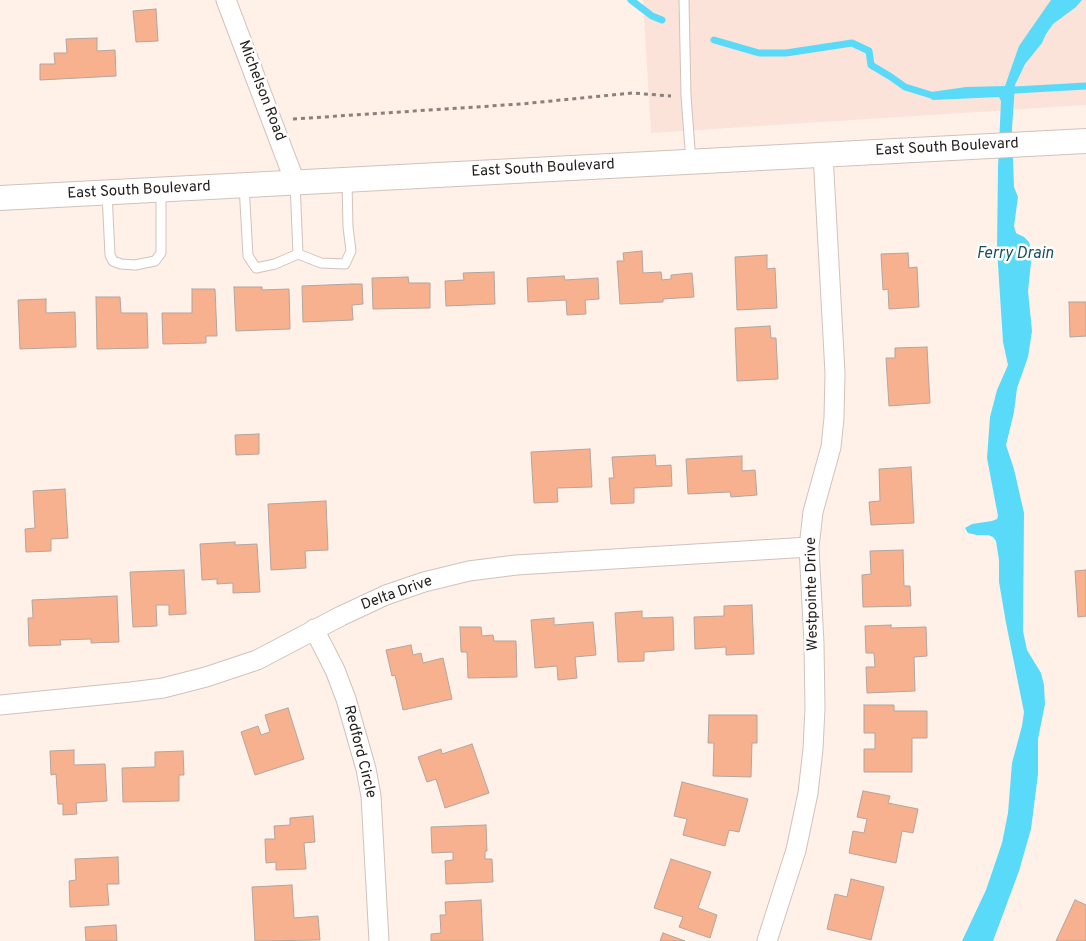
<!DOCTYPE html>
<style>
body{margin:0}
canvas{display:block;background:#fff0e8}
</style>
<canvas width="1086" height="941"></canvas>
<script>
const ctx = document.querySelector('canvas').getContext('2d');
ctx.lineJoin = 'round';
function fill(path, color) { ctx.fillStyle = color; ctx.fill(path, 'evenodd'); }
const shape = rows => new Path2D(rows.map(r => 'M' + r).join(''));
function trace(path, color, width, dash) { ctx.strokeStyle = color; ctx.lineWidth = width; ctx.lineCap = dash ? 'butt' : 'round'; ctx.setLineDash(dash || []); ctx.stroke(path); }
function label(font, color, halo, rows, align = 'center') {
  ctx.font = font + ' Overpass,sans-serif'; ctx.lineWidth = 5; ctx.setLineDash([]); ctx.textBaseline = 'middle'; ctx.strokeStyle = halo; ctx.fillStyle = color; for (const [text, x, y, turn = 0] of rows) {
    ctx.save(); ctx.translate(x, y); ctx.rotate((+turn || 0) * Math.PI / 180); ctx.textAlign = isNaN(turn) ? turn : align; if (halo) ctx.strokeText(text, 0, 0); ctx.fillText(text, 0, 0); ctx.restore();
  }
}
fill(shape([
 [643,0,1086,0,1086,105,651,133]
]), '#fce3da');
fill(shape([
 [1051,0,1082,0,1076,7,1053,24,1046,34,1042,43,1025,64,1015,85,1012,128,1014,187,1018,197,1014,226,1016,233,1024,237,1029,242,1032,253,1028,291,1032,331,1028,357,1017,388,1014,412,1006,445,1014,469,1024,513,1023,631,1027,650,1041,673,1044,685,1045,704,1038,739,1038,774,1031,829,1019,871,993,941,962,941,986,890,1002,843,1008,813,1012,763,1022,726,1024,712,1006,623,999,582,999,560,996,541,993,537,988,535,977,535,968,533,965,528,972,524,992,521,997,519,998,516,987,458,990,417,997,390,1008,365,1003,342,997,249,998,167,1001,101,999,97,933,100,931,99,931,92,966,87,1005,86,1019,46]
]), '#59daf8');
trace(shape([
 [631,0,652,16,662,20],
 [714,40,759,53,786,53,852,43,869,51,871,65,891,77,905,87,931,95],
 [1015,90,1086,86]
]), '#59daf8', 7);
const building = shape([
 [156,9,158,41,136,42,133,11,156,9],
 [97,38,97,51,115,50,116,76,40,80,40,64,55,64,54,53,67,53,66,39,97,38],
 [642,251,643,273,661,272,662,280,671,279,671,275,692,273,694,297,663,299,663,302,620,304,617,261,624,261,623,253,642,251],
 [908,253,909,268,917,267,919,307,889,309,888,289,883,290,881,254,908,253],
 [767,255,767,269,775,268,777,308,737,310,735,257,767,255],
 [494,272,495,304,446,306,445,281,464,280,463,273,494,272],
 [564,276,565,280,598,278,599,299,585,300,586,314,567,315,566,300,528,302,527,278,564,276],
 [408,277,409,283,430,283,430,308,373,309,372,278,408,277],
 [352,284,362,284,363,304,352,305,353,320,303,322,302,286,352,284],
 [234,287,262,287,262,290,289,289,290,329,236,331,234,287],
 [192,289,215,289,217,336,206,336,206,343,163,344,162,313,192,313,192,289],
 [96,297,120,297,121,313,147,313,148,348,97,349,96,297],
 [46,299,46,313,75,312,76,347,20,349,18,300,46,299],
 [1069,302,1086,302,1086,336,1070,337,1069,302],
 [770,326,771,338,776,338,778,379,737,381,735,328,770,326],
 [927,347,930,403,889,406,886,358,895,358,895,348,927,347],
 [259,434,259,454,236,455,235,435,259,434],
 [590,449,592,487,557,488,558,502,534,503,531,452,590,449],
 [655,455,656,466,671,465,672,486,634,488,634,503,611,504,609,478,614,478,612,457,655,455],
 [742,456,742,471,755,470,757,495,731,497,730,492,688,494,686,459,742,456],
 [911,467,914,523,871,525,869,502,880,501,879,469,911,467],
 [65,489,68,538,51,539,51,551,26,552,25,529,35,528,33,491,65,489],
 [326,501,328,550,305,551,306,568,271,570,268,504,326,501],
 [235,542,235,545,257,544,260,592,233,593,233,583,217,584,217,579,202,580,200,544,235,542],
 [903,550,904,586,910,586,911,606,863,607,862,575,871,574,870,551,903,550],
 [184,570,186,614,169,615,169,605,156,605,157,626,133,627,130,572,184,570],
 [1086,570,1086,616,1078,617,1075,571,1086,570],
 [117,596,119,642,91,643,91,639,60,640,61,645,29,646,28,618,33,618,32,600,117,596],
 [752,605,754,654,726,655,726,647,695,649,694,617,724,616,724,606,752,605],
 [642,611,642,618,673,617,674,650,644,652,644,661,618,662,615,613,642,611],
 [554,618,554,625,593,622,596,655,575,657,577,678,558,680,557,666,535,668,531,620,554,618],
 [891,625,891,628,926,627,927,656,914,657,915,691,867,693,866,667,875,667,874,653,866,653,865,626,891,625],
 [460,627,481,627,482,636,493,635,494,641,516,641,517,677,468,678,467,652,461,652,460,627],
 [411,645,413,655,421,653,423,663,443,658,452,699,403,710,395,675,392,676,386,650,411,645],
 [864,705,894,705,894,711,927,711,927,738,912,738,912,772,864,772,864,749,875,749,875,733,864,733,864,705],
 [288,708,304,759,255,775,241,732,258,726,261,735,270,732,265,715,288,708],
 [709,715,757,715,757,743,752,743,751,777,713,776,714,743,708,743,709,715],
 [472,744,489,793,445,808,436,779,427,782,418,757,441,749,442,754,472,744],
 [74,750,74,765,105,764,107,801,76,803,77,814,63,815,63,804,58,804,56,774,51,775,50,751,74,750],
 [183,751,184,775,179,775,179,801,123,802,122,768,155,767,155,752,183,751],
 [682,782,748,799,739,832,729,830,725,846,683,835,687,819,674,816,682,782],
 [863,791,890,796,888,803,918,809,913,833,902,831,896,863,849,853,853,831,864,833,867,819,857,817,863,791],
 [313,816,315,842,304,843,306,869,276,870,276,862,266,863,265,839,275,839,274,826,290,825,290,818,313,816],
 [486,825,487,851,485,851,485,859,492,859,493,882,446,884,445,861,453,860,453,852,432,853,431,827,486,825],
 [118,857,119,884,107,884,109,905,70,907,69,881,76,880,75,859,118,857],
 [671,859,711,872,698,908,717,915,710,938,679,927,683,917,654,908,671,859],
 [851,879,884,887,871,940,827,929,835,894,847,897,851,879],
 [292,885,294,918,318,916,320,940,255,941,252,887,292,885],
 [481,900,483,941,431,941,431,934,441,933,440,915,446,915,445,902,481,900],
 [1075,900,1086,905,1086,941,1056,941,1075,900],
 [116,925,117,941,86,941,85,927,116,925],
 [663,933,685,941,660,941,663,933]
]);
fill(building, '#f8b18e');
trace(building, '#b3a59e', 1);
const service = shape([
 [684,0,686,96,691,162],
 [295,182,298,254],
 [244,185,248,256,256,268,275,264,298,254,321,263,345,264,351,251,348,227,347,182],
 [107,193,110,255,113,261,121,264,135,265,155,261,161,253,161,191]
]);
const minor = shape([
 [226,0,295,182],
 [314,629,335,670,346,699,366,769,371,796,379,941],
 [0,705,131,692,163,688,206,677,257,660,341,616,386,595,424,582,469,571,516,565,809,547],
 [767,941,796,850,808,793,813,749,815,708,814,643,809,547,813,512,831,447,834,418,835,373,823,154]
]);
const tertiary = shape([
 [0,198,1086,141]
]);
trace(service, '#d1c2bb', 11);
trace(minor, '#d1c2bb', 21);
trace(tertiary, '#d1c2bb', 26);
trace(shape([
 [293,119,521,104,632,93,671,96]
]), '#8b817c', 3, [4, 4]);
trace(service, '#fff', 9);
trace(minor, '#fff', 19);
trace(tertiary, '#fff', 24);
label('15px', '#231e1c', '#fff', [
 ["Michelson Road",261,91,69],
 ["East South Boulevard",947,148,-3],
 ["East South Boulevard",543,169,-3],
 ["East South Boulevard",139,191,-3],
 ["Delta Drive",397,594,-20],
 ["Westpointe Drive",813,594,-91],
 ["Redford Circle",359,752,76]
]);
label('italic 16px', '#184f5c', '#fff', [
 ["Ferry Drain",1015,255]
]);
</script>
